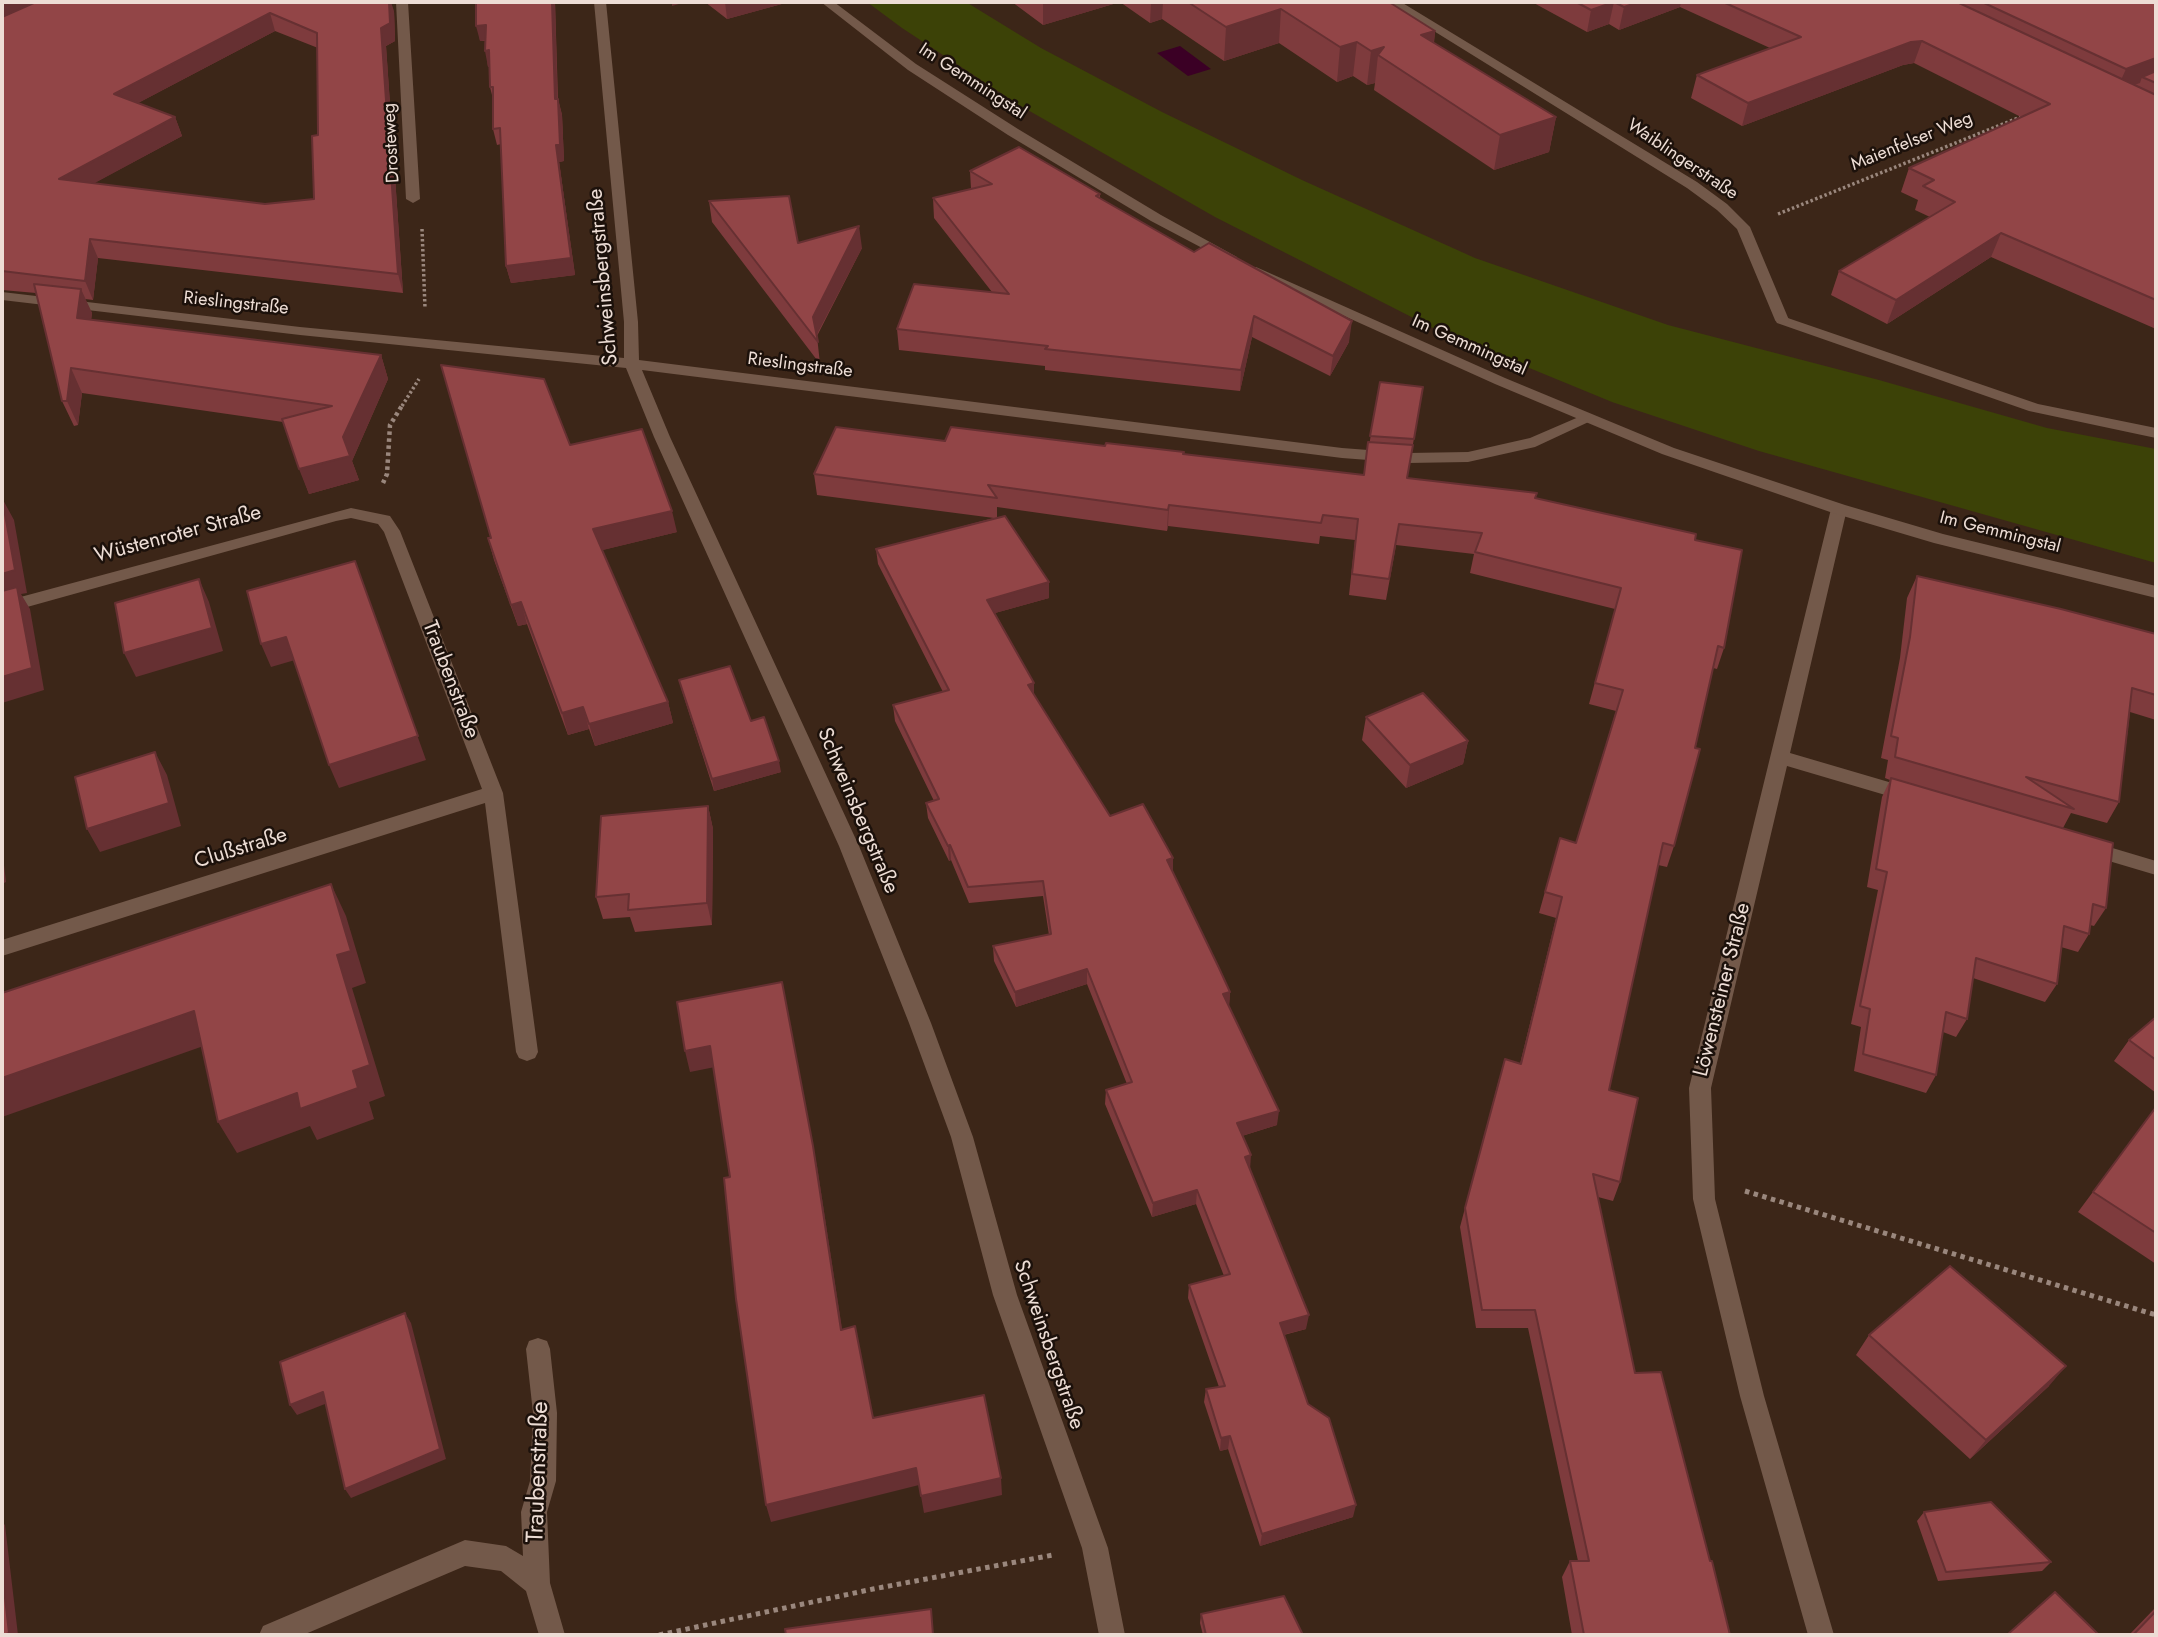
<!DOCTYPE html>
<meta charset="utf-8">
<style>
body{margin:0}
#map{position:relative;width:2158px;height:1637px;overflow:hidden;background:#3c2618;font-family:Jost,sans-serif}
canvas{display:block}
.frame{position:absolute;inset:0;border:4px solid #edddd5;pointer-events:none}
</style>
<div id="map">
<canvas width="2158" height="1637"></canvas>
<div class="frame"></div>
</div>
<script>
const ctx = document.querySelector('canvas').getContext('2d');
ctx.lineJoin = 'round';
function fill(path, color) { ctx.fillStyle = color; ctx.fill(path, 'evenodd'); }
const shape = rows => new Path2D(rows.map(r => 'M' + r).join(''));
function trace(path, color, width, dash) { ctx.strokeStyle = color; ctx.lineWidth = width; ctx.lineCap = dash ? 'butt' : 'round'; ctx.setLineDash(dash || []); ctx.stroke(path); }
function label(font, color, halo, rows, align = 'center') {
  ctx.font = font + ' Jost,sans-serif'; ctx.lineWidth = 5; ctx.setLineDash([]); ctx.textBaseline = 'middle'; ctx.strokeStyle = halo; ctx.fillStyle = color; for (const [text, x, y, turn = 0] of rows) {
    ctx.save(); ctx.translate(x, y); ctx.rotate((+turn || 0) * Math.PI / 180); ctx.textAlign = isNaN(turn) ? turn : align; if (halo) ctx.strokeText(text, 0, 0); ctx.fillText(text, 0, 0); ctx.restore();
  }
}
fill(shape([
 [867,2,966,2,1041,48,1162,112,1302,180,1475,258,1668,325,1879,380,2047,428,2156,449,2156,563,1759,451,1612,402,1437,330,1215,217,1019,105,902,28]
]), '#3c4207');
fill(shape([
 [1180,46,1211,69,1188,76,1157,53]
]), '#3b0025');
trace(shape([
 [1778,214,2023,116],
 [422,229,425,308],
 [402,406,419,379]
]), '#9a877d', 3.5, [2.5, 2.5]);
trace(shape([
 [383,483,387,474,390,425,403,404]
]), '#9a877d', 4.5, [3.5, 3.5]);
trace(shape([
 [1745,1191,2156,1315],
 [659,1635,873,1589,1053,1555]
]), '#9a877d', 5, [4.5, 4.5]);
fill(shape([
 [1782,316,2038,404,2156,428,2156,438,2029,411,1777,323,1775,320,1777,317,1782,316]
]), '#73594a');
fill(shape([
 [396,2,408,2,420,199,413,203,406,199,396,2],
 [594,2,606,2,638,322,639,360,1342,448,1408,453,1468,452,1530,438,1581,416,1587,414,1595,419,1535,447,1468,462,1408,463,1342,458,642,370,670,437,859,846,931,1023,973,1137,1017,1295,1108,1548,1125,1635,1099,1635,1082,1548,993,1295,951,1137,909,1023,839,846,654,437,626,368,300,335,2,300,2,292,300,327,624,358,624,322,594,2],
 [1387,2,1401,2,1697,182,1727,204,1750,227,1789,320,1787,323,1782,324,1775,320,1737,229,1717,210,1687,188,1387,2],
 [1839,504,1847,509,1790,753,1916,790,1919,795,1916,800,1909,802,1787,766,1711,1088,1715,1199,1764,1396,1834,1635,1808,1635,1740,1396,1693,1199,1689,1088,1831,509,1839,504],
 [351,508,390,516,400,531,503,793,538,1052,535,1058,527,1061,519,1058,516,1052,485,803,2,956,2,940,482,789,384,532,378,524,351,518,336,521,2,614,2,602,351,508],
 [2089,841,2156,861,2156,875,2082,853,2079,848,2082,843,2089,841],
 [538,1338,547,1341,550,1349,557,1413,556,1481,547,1512,550,1583,565,1635,539,1635,526,1591,501,1571,465,1566,303,1635,259,1635,263,1626,465,1540,506,1546,523,1556,521,1512,530,1481,533,1413,526,1349,529,1341,538,1338]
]), '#73594a');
fill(shape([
 [821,2,834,2,916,64,1018,129,1161,215,1237,257,1235,260,1225,260,1151,221,1008,135,908,70,821,2],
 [1256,267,1505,378,1674,448,1845,505,1943,534,2156,586,2156,598,1934,543,1833,513,1662,454,1495,384,1251,274,1249,271,1256,267]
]), '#73594a');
fill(shape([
 [2,2,394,11,395,41,386,46,403,293,98,258,93,300,85,299,92,313,91,320,381,355,388,379,352,461,359,480,309,494,283,422,82,393,78,425,74,426,62,401,36,293,2,290],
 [275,31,318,48,318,135,314,199,265,204,94,183,182,136,175,117,138,103],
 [476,2,555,2,558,99,562,115,564,161,559,162,575,275,511,283,506,266,501,144,497,145,493,129,493,99,490,87,490,67,488,67,485,41,480,41],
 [705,2,789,2,727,19],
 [1012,2,1389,2,1435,31,1434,43,1556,117,1549,152,1494,170,1374,90,1375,83,1367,85,1353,76,1337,82,1279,43,1224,61,1162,19,1150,23,1120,2,1043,25],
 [1532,2,2156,2,2156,329,1991,257,1887,324,1831,295,1839,271,1930,217,1915,210,1918,200,1901,192,1909,168,2021,117,1914,63,1903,65,1742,126,1691,98,1697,75,1770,48,1680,7,1619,30,1609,24,1587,32],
 [970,171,1100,194,1100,198,1349,342,1330,376,1252,337,1240,391,1045,370,1045,366,899,350,897,329,992,292,934,218,933,198,971,189],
 [709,201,798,243,862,248,817,336,820,364,712,222],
 [1380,382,1423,387,1407,478,1536,498,1695,540,1724,648,1717,669,1713,668,1674,846,1667,867,1658,865,1609,1090,1620,1182,1613,1201,1598,1197,1635,1373,1730,1635,1572,1635,1562,1577,1570,1561,1578,1561,1528,1328,1476,1328,1460,1227,1499,1079,1520,1064,1556,918,1539,913,1560,838,1576,843,1616,711,1589,704,1615,609,1470,573,1474,554,1396,545,1386,600,1349,595,1355,540,1320,536,1319,544,1168,526,1167,531,997,507,997,517,1049,598,995,613,1034,683,1034,695,1110,816,1173,872,1230,992,1229,1006,1277,1125,1242,1136,1250,1168,1306,1329,1284,1335,1308,1404,1353,1517,1260,1546,1228,1449,1220,1451,1204,1402,1206,1389,1219,1387,1188,1298,1189,1285,1224,1276,1196,1204,1152,1217,1105,1104,1106,1090,1127,1084,1087,984,1016,1007,994,961,993,946,1049,935,1043,896,969,903,951,860,949,861,928,818,926,803,934,801,895,721,893,705,943,692,878,564,876,549,994,518,817,495,814,474,945,441,1105,446,1364,475],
 [570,445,677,532,602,550,668,702,673,723,595,746,589,729,568,735,527,624,518,626,494,560,488,538,491,538],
 [1917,576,2156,634,2156,720,2130,712,2119,802,2107,823,2071,813,2063,828,2106,908,2094,926,2090,925,2089,934,2078,952,2061,947,2057,984,2045,1002,1973,978,1967,1019,1956,1037,1943,1032,1936,1075,1926,1093,1854,1071,1861,1027,1851,1024,1878,890,1867,887,1882,797,1890,780,1885,778,1888,760,1881,758,1900,658,1907,598],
 [679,680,751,721,781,772,714,791,682,691],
 [1366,717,1468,741,1463,764,1406,788,1362,740],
 [708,806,713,829,712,925,635,932,630,917,603,919,596,897],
 [2156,1017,2156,1093,2114,1061,2129,1040],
 [2156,1107,2156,1264,2078,1212],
 [1869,1335,2049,1386,1970,1459,1856,1355],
 [1924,1512,2051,1562,2042,1571,1938,1581,1917,1521],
 [2156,1607,2156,1635,2129,1635],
 [1201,1614,1303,1635,1203,1635,1200,1623]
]), '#7e3b3d');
fill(shape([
 [10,2,54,2,2,27,2,6],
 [389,2,391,2,394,11,395,41,386,46,403,293,398,274,381,28],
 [552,2,555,2,558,116,555,99],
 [672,2,686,2,672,6],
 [725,2,789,2,727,19],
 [1043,2,1120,2,1043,25],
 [1151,2,1163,2,1162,19,1150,23],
 [1614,2,1609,24,1587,32,1591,10],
 [1639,2,1681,2,1680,7,1619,30,1624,7],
 [1281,9,1279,43,1224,61,1226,27],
 [270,13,275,31,121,112,114,94],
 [486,25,490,40,480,41,476,26],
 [1435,31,1431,65,1421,35],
 [1922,41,1914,63,1903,65,1742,126,1748,103,1911,42],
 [1357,42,1353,76,1337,82,1340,47],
 [1384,47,1378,55,1375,83,1367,85,1371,51],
 [489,50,493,66,488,67,485,51],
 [2156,58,2156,77,2142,77,2140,83,2116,91,2126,69],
 [558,99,562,115,564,161,559,162,575,275,511,283,506,266,556,145],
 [175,117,182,136,67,198,59,179],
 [1556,117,1549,152,1494,170,1500,135],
 [859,226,862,248,815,338,813,317],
 [2001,233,1991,257,1887,324,1896,300],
 [90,239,98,258,93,300,85,281],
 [81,289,92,313,88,342,77,318],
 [1254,316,1252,337,1240,391,1241,370],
 [1352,321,1349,342,1330,376,1333,356],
 [381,355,388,379,352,461,359,480,309,494,299,469,343,437],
 [71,368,82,393,78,425,67,401],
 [2,498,14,520,27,593,21,594,30,609,44,690,2,703],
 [1169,505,1168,526,1167,531,1168,510],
 [672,511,677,532,599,551,593,529],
 [355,561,426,760,339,788,329,765],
 [199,579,209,602,223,651,136,677,124,653],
 [1049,582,1049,598,988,615,987,600],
 [521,602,527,624,518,626,511,605],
 [286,637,295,660,271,667,261,644],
 [1034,683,1034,699,1028,685],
 [668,702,673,723,595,746,589,724],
 [583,707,589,729,568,735,562,713],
 [1468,741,1463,764,1406,788,1410,765],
 [155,752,167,775,181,826,100,852,87,829],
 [779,761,781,772,714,791,712,779],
 [708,806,713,829,712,925,707,903],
 [950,845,951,860,949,861,948,846],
 [2,848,6,882,2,884],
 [1173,858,1173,873,1167,860],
 [331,884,346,916,366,983,352,988,385,1096,369,1102,374,1119,317,1140,310,1126,237,1153,218,1122,337,955],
 [1087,969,1087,984,1016,1007,1015,992],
 [1230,992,1229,1007,1223,994],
 [194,1011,212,1043,2,1117,2,1078],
 [710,1046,715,1067,690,1072,685,1051],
 [1279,1111,1277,1125,1235,1138,1237,1123],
 [813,1146,817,1166,845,1348,841,1330],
 [1251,1155,1250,1170,1245,1157],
 [1197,1190,1196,1204,1152,1217,1153,1203],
 [405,1313,411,1323,446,1459,351,1498,345,1489],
 [1309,1315,1306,1329,1278,1336,1280,1323],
 [2066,1366,2049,1386,1970,1459,1986,1440],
 [323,1392,330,1402,297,1415,290,1405],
 [1230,1436,1228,1449,1220,1451,1221,1438],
 [916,1468,919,1485,771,1522,766,1505],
 [1001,1478,1002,1495,924,1513,921,1496],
 [1356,1505,1353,1517,1260,1546,1262,1534],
 [2,1522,5,1525,18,1635,4,1635,2,1572]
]), '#663032');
const building = shape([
 [2,2,10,2,2,6,2,2],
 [36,2,389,2,390,23,381,28,398,274,90,239,85,281,2,271,2,17,36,2],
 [270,13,317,33,318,135,312,136,314,199,265,204,59,179,175,117,114,94,270,13],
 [476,2,552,2,555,99,558,99,560,145,556,145,571,258,506,266,500,128,493,129,493,87,490,87,489,50,485,51,486,25,476,26,476,2],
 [1188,2,1389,2,1435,31,1421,35,1556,117,1500,135,1378,55,1384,47,1371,51,1357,42,1340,47,1281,9,1226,27,1188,2],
 [1576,2,1639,2,1624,7,1614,2,1591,10,1576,2],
 [1723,2,1957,2,2156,95,2156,300,2001,233,1896,300,1839,271,1955,202,1923,186,1934,180,1909,168,2050,104,1922,41,1911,42,1748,103,1697,75,1801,37,1723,2],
 [1982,2,2156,2,2156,58,2126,69,1982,2],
 [2156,71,2156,83,2142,77,2156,71],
 [1019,147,1100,194,1096,196,1194,252,1209,243,1352,321,1333,356,1254,316,1241,370,1045,349,1048,346,897,329,914,284,1009,294,933,198,992,184,970,171,1019,147],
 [789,196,798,243,859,226,813,317,818,342,709,201,789,196],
 [34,284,81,289,77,318,381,355,343,437,350,456,299,469,282,419,332,406,71,368,67,401,62,401,34,284],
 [441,365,544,379,570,445,642,429,672,511,593,529,668,702,589,724,583,707,562,713,521,602,511,605,488,538,491,538,441,365],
 [1380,382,1423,387,1414,439,1370,436,1380,382],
 [836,427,945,441,951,427,1105,446,1106,443,1184,452,1183,454,1364,475,1368,442,1413,445,1407,478,1537,493,1535,498,1696,534,1695,540,1742,550,1724,648,1718,646,1695,748,1700,749,1674,846,1663,843,1609,1090,1638,1098,1620,1182,1593,1174,1635,1373,1661,1372,1710,1561,1712,1561,1730,1635,1584,1635,1570,1561,1589,1561,1535,1310,1482,1310,1465,1208,1505,1059,1521,1064,1562,897,1545,892,1560,838,1576,843,1623,690,1595,683,1621,588,1475,552,1482,533,1399,524,1389,579,1352,574,1358,519,1323,515,1321,523,1169,505,1168,510,988,485,997,498,814,474,836,427],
 [2,498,15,570,2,574,2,498],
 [1005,516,1049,582,987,600,1034,683,1028,685,1110,816,1143,804,1173,858,1167,860,1219,968,1230,992,1223,994,1279,1111,1237,1123,1251,1155,1245,1157,1309,1315,1280,1323,1308,1404,1329,1418,1356,1505,1262,1534,1230,1436,1221,1438,1206,1389,1225,1386,1189,1285,1230,1274,1197,1190,1153,1203,1106,1090,1132,1082,1087,969,1015,992,993,946,1051,934,1043,881,968,887,950,845,948,846,926,803,939,799,893,705,949,690,876,549,1005,516],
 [355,561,418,736,329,765,286,637,261,644,247,591,355,561],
 [1917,576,2061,609,2156,634,2156,695,2132,688,2119,802,2026,777,2074,809,1895,757,1898,738,1891,736,1910,637,1917,576],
 [199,579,212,628,124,653,115,603,199,579],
 [17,587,32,668,2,677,2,591,17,587],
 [730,666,751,721,764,717,779,761,712,779,679,680,730,666],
 [1423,693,1468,741,1410,765,1366,717,1423,693],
 [155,752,169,803,87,829,75,777,155,752],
 [1891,778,2113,843,2106,908,2093,904,2089,934,2064,926,2057,984,1976,958,1967,1019,1946,1012,1936,1075,1863,1054,1870,1009,1860,1006,1887,872,1876,869,1891,778],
 [708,806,707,903,628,910,629,894,596,897,601,816,708,806],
 [331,884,351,951,337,955,370,1065,353,1071,358,1088,300,1109,297,1093,218,1122,194,1011,2,1078,2,993,331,884],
 [782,982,813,1146,841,1330,855,1326,873,1418,984,1395,1001,1478,921,1496,916,1468,766,1505,736,1299,724,1178,730,1177,710,1046,685,1051,677,1002,782,982],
 [2156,1017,2156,1060,2129,1040,2156,1017],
 [2156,1107,2156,1233,2093,1192,2156,1107],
 [1950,1266,2066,1366,1986,1440,1869,1335,1950,1266],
 [405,1313,440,1449,345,1489,323,1392,290,1405,280,1362,405,1313],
 [1991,1502,2051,1562,1946,1572,1924,1512,1991,1502],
 [2,1572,9,1633,4,1635,2,1635,2,1572],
 [2055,1592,2099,1635,2007,1635,2055,1592],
 [1284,1596,1303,1635,1206,1635,1201,1614,1284,1596],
 [931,1609,933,1635,786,1635,785,1629,931,1609],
 [2156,1611,2156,1635,2133,1635,2156,1611]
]);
fill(building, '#924547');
trace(building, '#663032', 2);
label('18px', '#edddd5', '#1c110b', [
 ["Im Gemmingstal",972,82,33],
 ["Maienfelser Weg",1912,142,-22],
 ["Drosteweg",392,143,-93],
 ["Waiblingerstraße",1682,160,34],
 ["Rieslingstraße",236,304,6],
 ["Im Gemmingstal",1469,346,24],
 ["Rieslingstraße",800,366,7],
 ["Im Gemmingstal",2000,533,14]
]);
label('21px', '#edddd5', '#1c110b', [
 ["Schweinsbergstraße",604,277,-95],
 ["Wüstenroter Straße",178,535,-15],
 ["Traubenstraße",450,680,69],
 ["Schweinsbergstraße",857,811,67],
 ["Clußstraße",241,849,-17],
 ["Löwensteiner Straße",1723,990,-76],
 ["Schweinsbergstraße",1048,1345,71]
]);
label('24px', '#edddd5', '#1c110b', [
 ["Traubenstraße",539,1472,-88]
]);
</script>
